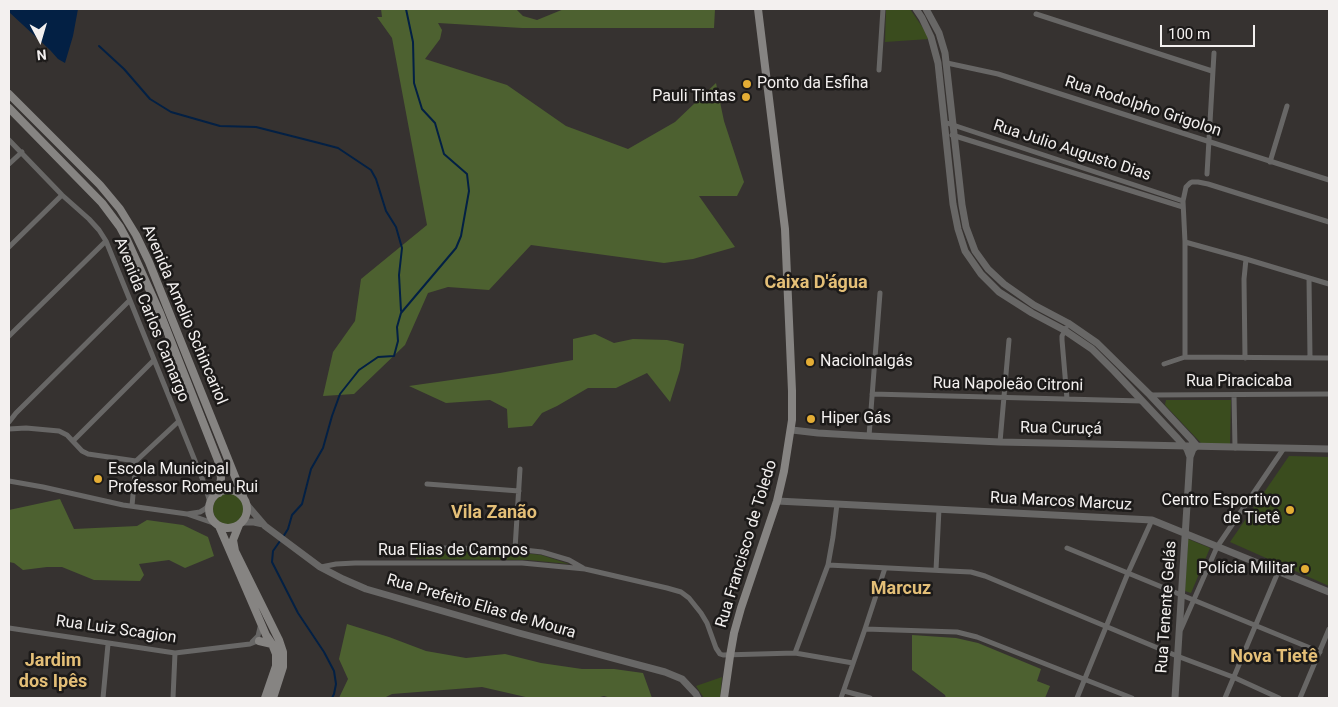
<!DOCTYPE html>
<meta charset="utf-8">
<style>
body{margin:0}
#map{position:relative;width:1338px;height:707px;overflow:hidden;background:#363230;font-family:Roboto,sans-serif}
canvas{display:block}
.frame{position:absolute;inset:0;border:10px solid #f3f0ef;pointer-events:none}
.north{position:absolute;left:15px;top:15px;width:50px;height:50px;-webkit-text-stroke:4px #1c1a19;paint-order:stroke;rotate:174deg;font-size:14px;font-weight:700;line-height:20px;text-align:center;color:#f3f0ef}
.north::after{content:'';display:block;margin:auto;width:18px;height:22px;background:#f3f0ef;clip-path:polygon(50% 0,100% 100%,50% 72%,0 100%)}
.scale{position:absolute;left:1160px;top:25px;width:95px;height:22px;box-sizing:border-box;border:2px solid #f3f0ef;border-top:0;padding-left:6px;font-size:15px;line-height:18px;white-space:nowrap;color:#f3f0ef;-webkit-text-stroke:4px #1c1a19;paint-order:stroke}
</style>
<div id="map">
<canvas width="1338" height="707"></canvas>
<div class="frame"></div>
<div class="north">N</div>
<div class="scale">100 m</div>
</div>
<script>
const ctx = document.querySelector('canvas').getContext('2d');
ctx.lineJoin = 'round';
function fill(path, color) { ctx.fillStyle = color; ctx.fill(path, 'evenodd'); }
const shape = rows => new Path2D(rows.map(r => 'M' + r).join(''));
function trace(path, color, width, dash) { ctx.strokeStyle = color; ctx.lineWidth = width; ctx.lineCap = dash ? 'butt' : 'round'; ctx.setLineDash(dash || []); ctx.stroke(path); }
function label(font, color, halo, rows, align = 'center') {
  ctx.font = font + ' Roboto,sans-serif'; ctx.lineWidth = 5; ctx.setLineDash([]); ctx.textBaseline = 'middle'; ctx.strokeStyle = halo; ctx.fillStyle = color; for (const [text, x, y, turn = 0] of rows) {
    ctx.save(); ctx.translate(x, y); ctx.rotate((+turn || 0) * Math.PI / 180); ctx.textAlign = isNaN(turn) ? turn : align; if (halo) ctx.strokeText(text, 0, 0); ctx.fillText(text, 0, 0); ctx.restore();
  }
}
fill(shape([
 [886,9,910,9,925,31,929,39,885,42],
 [1166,400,1231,400,1230,445,1201,443,1165,405],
 [1289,456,1329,457,1329,586,1230,542],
 '213 509a16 16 0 1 1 32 0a16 16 0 1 1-32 0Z',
 [1188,539,1210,548,1191,593,1185,591],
 [416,551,512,552,541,555,569,564,528,560,416,559],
 [722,677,720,698,704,698,696,686]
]), '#3a4c1e');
fill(shape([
 [381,9,516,9,523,16,537,20,564,9,715,9,714,28,522,28,438,23,442,30,440,39,425,59,507,85,566,126,628,149,675,122,716,83,724,121,744,182,737,196,699,196,735,247,693,259,664,263,531,245,489,290,448,287,428,293,405,345,354,394,323,396,333,352,355,321,361,279,427,225,392,38,377,17,382,17],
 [595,334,614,343,633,339,667,340,684,344,680,370,670,402,647,373,616,388,588,388,557,406,542,413,532,426,508,428,507,409,490,400,446,403,409,386,500,373,573,360,573,339],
 [60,499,74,529,137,526,147,520,183,525,208,537,214,556,185,568,169,560,139,564,144,575,140,581,94,580,62,567,47,567,23,570,14,563,9,562,9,510],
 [347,624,389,637,426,651,466,658,505,654,541,663,582,669,614,669,643,673,652,698,611,698,604,696,596,698,530,698,482,687,392,694,384,698,339,698,348,679,339,659],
 [912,635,956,638,978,643,1041,669,1037,681,1050,686,1045,698,946,698,945,695,912,670]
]), '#4d6130');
fill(shape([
 [9,9,78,9,73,36,65,63,58,59,50,50,9,12]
]), '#032044');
trace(shape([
 [99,46,124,69,150,99,171,112,220,126,256,127,319,143,338,148,371,170,376,179,386,211,396,227,402,248,399,275,401,311],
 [283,537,288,529,292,515,302,504,311,469,323,448,332,416,340,394,359,370,378,357,394,356,398,341,397,327,401,313,456,248,461,236,469,191,467,174,444,154,435,123,422,109,414,83,413,42,406,9],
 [280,541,273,551,272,562,298,613,324,652,334,671,336,684,334,694,332,698]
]), '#032044', 2);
trace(shape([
 [1036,14,1212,71],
 [947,63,998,74,1329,180],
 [879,70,883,9],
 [944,122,1183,201],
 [952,135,1183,207],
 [9,140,62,195,89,219,99,230,106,241,204,483,209,499,210,504,205,509,200,512,187,514],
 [1270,162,1287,106],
 [9,164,22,152],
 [1207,174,1214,53],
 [1185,242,1246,259,1329,284],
 [9,247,62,195],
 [1309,278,1310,358],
 [1066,328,1062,336,1062,340,1067,399],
 [9,336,106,241],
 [1185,357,1185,242,1183,201,1186,187,1190,183,1192,182,1198,182,1208,184,1329,222],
 [1245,358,1244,279,1246,259],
 [1164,364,1185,357,1329,358],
 [872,394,1142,401],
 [1150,395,1329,394],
 [1234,395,1235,448],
 [9,422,16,413,130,300],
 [9,429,26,428,59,431,67,435,82,451,88,454,136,461],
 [869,436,880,293],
 [73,441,154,360],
 [1000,442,1009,340],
 [9,481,43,487,123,505,187,514,216,524],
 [204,483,218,493],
 [427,484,519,491],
 [132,506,136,461,179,421],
 [444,548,515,549,542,552,569,560,583,568],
 [1067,548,1320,652],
 [515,549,520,469],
 [828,565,949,571,971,572,985,576,1177,656,1233,677,1279,698],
 [321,567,336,564,355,563,522,563,585,569,667,588,681,592,689,598,701,613,707,623,716,648,720,654,723,655,795,653,853,663],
 [936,570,939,509],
 [9,628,175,653,250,644,260,640],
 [865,629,957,632,977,637,1132,698],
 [1181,629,1217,547,1284,448],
 [252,642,258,636,261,623],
 [795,653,828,565,833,537,837,504],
 [844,691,870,698],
 [103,698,108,644],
 [173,698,175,653],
 [841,698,865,629,885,568],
 [1077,698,1128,573,1152,520],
 [1225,698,1278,572],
 [1300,698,1329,629]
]), '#686766', 5);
trace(shape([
 [916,9,922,18,931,37,938,63,953,204,958,229,965,251,981,274,999,292,1032,313,1064,330,1092,349,1114,371,1178,439,1187,449,1190,457],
 [926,9,939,33,945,53,962,205,966,227,975,251,988,269,1004,284,1034,305,1068,323,1097,343,1150,395,1192,440,1197,446,1193,449,1190,457,1175,698],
 [792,430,818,433,869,436,1000,442,1329,449],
 [777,501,1152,520,1329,592],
 [247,505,265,526,320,567,343,579,366,589,519,633,665,672,682,679,696,694,698,698],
 [242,522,254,522,263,524]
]), '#686766', 7);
trace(shape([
 [9,94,100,185,120,209,136,235,149,262,244,499],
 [9,108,102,203,120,227,127,240,160,313,219,463,221,478,219,493],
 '209 509a19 19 0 1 1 38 0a19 19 0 1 1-38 0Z',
 [239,525,233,540,235,551,279,640,283,652,283,667,273,698],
 [219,526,266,635,272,644,276,654,276,666,265,698],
 [259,641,272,644],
 [724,698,730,656,734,633,741,608,777,501,784,471,792,420,792,391,785,229,758,9]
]), '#868482', 8);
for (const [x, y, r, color] of [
 [747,84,5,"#e4ad35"],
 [746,97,5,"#e4ad35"],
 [810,362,5,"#e4ad35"],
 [811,419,5,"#e4ad35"],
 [98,479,5,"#e4ad35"],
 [1290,510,5,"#e4ad35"],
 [1305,569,5,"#e4ad35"]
]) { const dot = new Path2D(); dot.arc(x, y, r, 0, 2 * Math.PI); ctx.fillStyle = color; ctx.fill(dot); trace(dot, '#1c1a19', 2); }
label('16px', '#f3f0ef', '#1c1a19', [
 ["Ponto da Esfiha",757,84],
 ["Pauli Tintas",736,97,"right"],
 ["Naciolnalgás",820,362],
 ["Hiper Gás",821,419],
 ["Escola Municipal",108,470],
 ["Professor Romeu Rui",108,488],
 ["Centro Esportivo",1280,501,"right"],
 ["de Tietê",1280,519,"right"],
 ["Polícia Militar",1295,569,"right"]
], 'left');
label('16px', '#f3f0ef', '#1c1a19', [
 ["Rua Rodolpho Grigolon",1143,107,18],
 ["Rua Julio Augusto Dias",1072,151,18],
 ["Avenida Amelio Schincariol",184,315,67],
 ["Avenida Carlos Camargo",151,320,68],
 ["Rua Piracicaba",1239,382],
 ["Rua Napoleão Citroni",1008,385,1],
 ["Rua Curuçá",1061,429,1],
 ["Rua Marcos Marcuz",1061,502,3],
 ["Rua Francisco de Toledo",747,544,-73],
 ["Rua Elias de Campos",453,551],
 ["Rua Prefeito Elias de Moura",481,607,16],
 ["Rua Tenente Gelás",1167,607,-86],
 ["Rua Luiz Scagion",116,630,8]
]);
label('bold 18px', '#e4bf77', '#1c1a19', [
 ["Caixa D'água",816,283],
 ["Vila Zanão",494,513],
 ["Marcuz",901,589],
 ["Nova Tietê",1274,657],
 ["Jardim",53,661],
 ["dos Ipês",53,682]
]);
</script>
